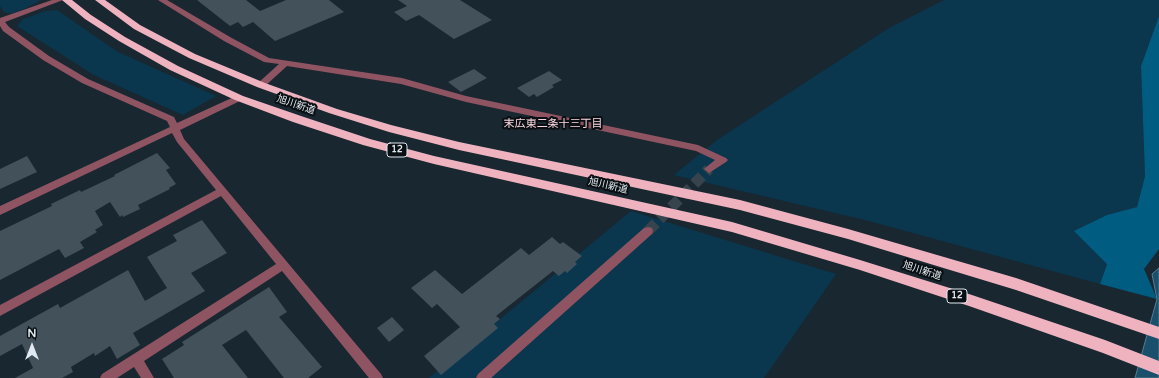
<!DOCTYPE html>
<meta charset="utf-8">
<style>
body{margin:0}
#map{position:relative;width:1159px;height:378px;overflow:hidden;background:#192730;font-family:"Varela Round",sans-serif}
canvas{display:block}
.north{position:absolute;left:12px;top:326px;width:40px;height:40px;-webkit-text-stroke:3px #090f13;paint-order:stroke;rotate:0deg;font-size:11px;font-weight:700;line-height:16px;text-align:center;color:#e1eaf0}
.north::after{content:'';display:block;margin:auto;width:14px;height:18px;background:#e1eaf0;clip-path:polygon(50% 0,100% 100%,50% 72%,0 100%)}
</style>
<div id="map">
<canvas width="1159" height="378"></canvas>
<div class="north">N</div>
</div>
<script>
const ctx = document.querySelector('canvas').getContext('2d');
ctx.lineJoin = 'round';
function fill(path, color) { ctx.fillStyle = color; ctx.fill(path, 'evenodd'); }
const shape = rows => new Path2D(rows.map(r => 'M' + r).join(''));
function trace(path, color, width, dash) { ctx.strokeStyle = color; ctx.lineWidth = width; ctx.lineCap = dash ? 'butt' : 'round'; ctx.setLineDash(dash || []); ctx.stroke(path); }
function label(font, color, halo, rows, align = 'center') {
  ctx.font = font + ' "Varela Round","Noto Sans JP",sans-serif'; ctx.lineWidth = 4; ctx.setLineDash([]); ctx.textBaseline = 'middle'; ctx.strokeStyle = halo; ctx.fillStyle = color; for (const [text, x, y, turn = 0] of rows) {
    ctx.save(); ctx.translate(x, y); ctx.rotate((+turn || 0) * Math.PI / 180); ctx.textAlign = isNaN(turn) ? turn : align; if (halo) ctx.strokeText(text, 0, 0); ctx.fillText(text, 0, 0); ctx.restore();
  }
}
fill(shape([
 [0,0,41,0,26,8,13,13,8,13,4,12,0,6],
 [944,0,1159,0,1159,16,1141,66,1145,176,1137,207,1107,215,1107,264,1100,284,869,221,674,175,717,140,889,28],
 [57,10,118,52,216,96,183,115,94,75,17,26,23,19,46,11],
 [631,211,836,274,764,378,429,378]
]), '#0a374d');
fill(shape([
 [1159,16,1159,249,1144,269,1157,299,1100,284,1107,264,1074,231,1107,215,1137,207,1145,176,1141,66]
]), '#005c81');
const water = shape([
 [1159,268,1159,378,1135,378,1157,299,1152,274,1159,268]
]);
fill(water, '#1a506b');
trace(water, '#567e93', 1);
fill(shape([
 [197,0,246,0,260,11,286,0,329,0,344,12,275,41,253,22,243,27,238,22,230,26],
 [398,0,460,0,492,20,454,39,419,15,406,21,394,12,407,6],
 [474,69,487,78,461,92,448,82],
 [549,71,562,80,552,85,554,87,537,97,534,94,529,97,517,88],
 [157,153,170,168,166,170,176,184,169,188,170,189,138,205,140,209,123,217,122,215,120,217,110,202,95,211,103,225,95,230,97,232,80,242,84,248,65,258,59,249,0,280,0,231,52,206,51,204,80,190,81,192,115,176,114,175],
 [27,156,37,172,0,189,0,169],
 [202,220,227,253,191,273,205,291,133,333,140,345,117,359,110,346,95,356,94,353,71,367,73,372,62,378,15,378,33,368,22,344,0,356,0,336,58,304,60,308,128,270,145,301,167,288,147,257,177,241,173,235],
 [552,237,560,244,563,242,582,256,575,262,577,264,567,273,565,271,559,276,553,271,496,316,500,319,494,324,498,328,441,375,424,356,460,327,437,304,432,308,411,288,435,270,462,294,521,248,529,255],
 [269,287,287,312,279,317,322,367,308,378,284,378,246,330,222,345,248,378,174,378,162,359,184,345,182,342],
 [392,317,404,330,389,342,377,328]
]), '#42515a');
trace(shape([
 [648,231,709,169]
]), '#37444d', 11, [11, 5.5]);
fill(shape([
 [52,0,63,0,5,22,9,27,49,56,88,79,174,117,177,123,236,96,242,96,243,98,242,100,180,130,184,139,381,374,383,378,369,378,282,271,144,361,154,378,141,378,134,367,117,378,100,378,102,374,276,264,221,196,0,316,0,305,216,190,177,142,172,133,0,215,0,206,170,127,167,121,82,83,43,60,3,31,0,26,0,18,52,0],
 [158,0,167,0,230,37,269,58,402,78,466,96,698,145,726,158,728,160,726,162,709,173,704,169,715,160,696,151,466,102,401,84,287,66,264,87,258,87,257,85,258,83,279,64,264,62,224,41,158,0],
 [648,227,652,228,653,231,652,234,491,378,476,378,478,374,644,228,648,227]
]), '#8f5462');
fill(shape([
 [62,0,72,0,91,15,125,37,178,66,243,96,301,116,370,139,434,156,732,222,860,260,969,294,1105,340,1159,361,1159,375,1103,353,969,306,860,270,732,232,434,164,363,145,293,122,235,100,170,70,119,41,85,19,62,0],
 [95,0,105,0,140,25,195,54,265,83,337,109,391,125,459,142,740,200,848,229,1016,278,1159,327,1159,339,1016,290,848,239,740,210,459,150,389,132,329,113,257,87,189,58,134,29,95,0]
]), '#efb3c0');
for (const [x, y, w] of [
 [397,150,20],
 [957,296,20]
]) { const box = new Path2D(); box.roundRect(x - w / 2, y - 7, w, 14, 3); ctx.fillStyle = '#090f13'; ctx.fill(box); trace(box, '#e1eaf0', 1); }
label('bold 9px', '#e1eaf0', null, [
 ["12",397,150],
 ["12",957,296]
]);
label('10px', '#e1eaf0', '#090f13', [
 ["旭川新道",296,105,19],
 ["旭川新道",608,186,13],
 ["旭川新道",922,271,18]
]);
label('11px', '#fad7de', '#090f13', [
 ["末広東二条十三丁目",553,124]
]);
</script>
